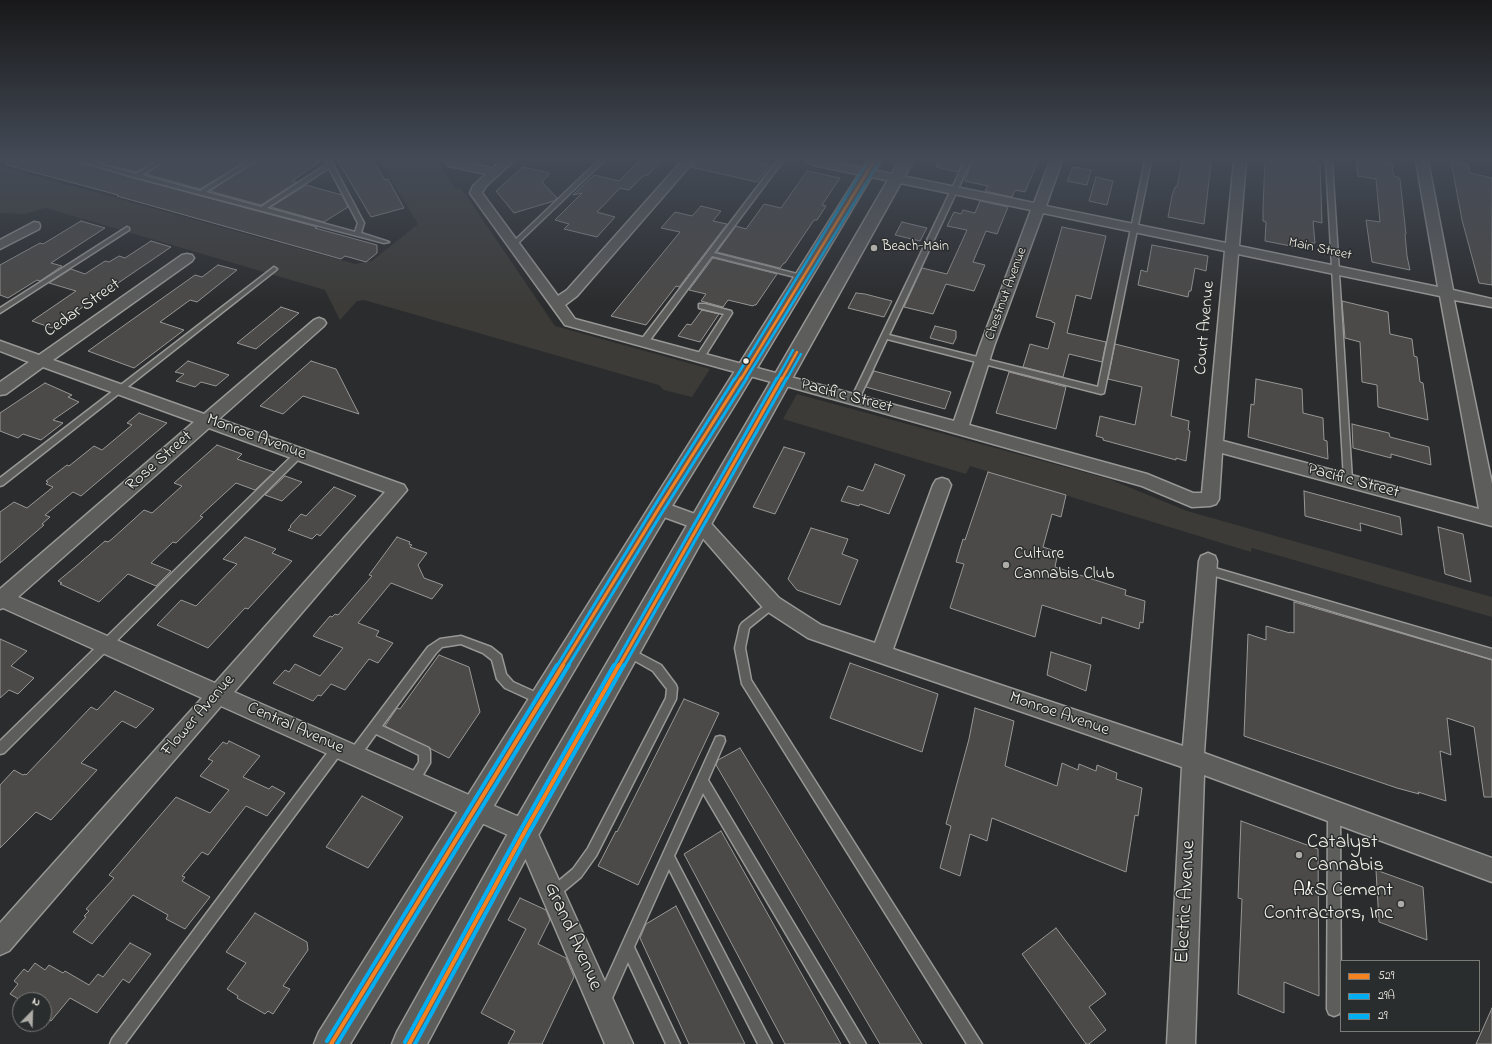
<!DOCTYPE html>
<style>
body{margin:0}
#map{position:relative;width:1492px;height:1044px;overflow:hidden;background:#2b2c2d;font-family:"Indie Flower",sans-serif}
canvas{display:block}
.legend{position:absolute;left:1340px;top:960px;width:140px;height:72px;box-sizing:border-box;background:#2a2d2e;border:1px solid #7b7b78;margin:0;padding:5px 7px;list-style:none;font-size:12px;color:#f4f1e8}
.legend li{display:flex;align-items:center;gap:8px;height:20px}
.legend b{width:20px;border:1px solid #7b7b78}
.north{position:absolute;left:12px;top:992px;width:40px;height:40px;box-sizing:border-box;background:#2a2d2e;border:1px solid #7b7b78;border-radius:50%;rotate:23deg;font-size:11px;font-weight:700;line-height:16px;text-align:center;color:#f4f1e8}
.north::after{content:'';display:block;margin:auto;width:14px;height:18px;background:#aeaca7;clip-path:polygon(50% 0,100% 100%,50% 72%,0 100%)}
</style>
<div id="map">
<canvas width="1492" height="1044"></canvas>
<ul class="legend">
<li><b style="height:5px;background:#f48221"></b>529</li>
<li><b style="height:5px;background:#00aff2"></b>29A</li>
<li><b style="height:5px;background:#00aff2"></b>29</li>
</ul>
<div class="north">N</div>
</div>
<script>
const ctx = document.querySelector('canvas').getContext('2d');
ctx.lineJoin = 'round';
function fill(path, color) { ctx.fillStyle = color; ctx.fill(path, 'evenodd'); }
const shape = rows => new Path2D(rows.map(r => 'M' + r).join(''));
function trace(path, color, width, dash) { ctx.strokeStyle = color; ctx.lineWidth = width; ctx.lineCap = dash ? 'butt' : 'round'; ctx.setLineDash(dash || []); ctx.stroke(path); }
function label(font, color, halo, rows, align = 'center') {
  ctx.font = font + ' "Indie Flower",sans-serif'; ctx.lineWidth = 3; ctx.setLineDash([]); ctx.textBaseline = 'middle'; ctx.strokeStyle = halo; ctx.fillStyle = color; for (const [text, x, y, turn = 0] of rows) {
    ctx.save(); ctx.translate(x, y); ctx.rotate((+turn || 0) * Math.PI / 180); ctx.textAlign = isNaN(turn) ? turn : align; if (halo) ctx.strokeText(text, 0, 0); ctx.fillText(text, 0, 0); ctx.restore();
  }
}
fill(shape([
 [380,161,437,161,456,189,461,188,555,326,710,369,692,397,664,390,659,385,364,300,357,301,340,320,325,290,46,208,24,214,0,213,0,166,355,264,372,261,418,224],
 [797,394,1109,479,1187,511,1492,597,1492,617,1252,548,1251,552,970,466,966,474,783,419]
]), '#3c3b38');
const building = shape([
 [8,161,78,161,79,162,134,178,317,227,315,228,377,245,377,253,366,262,345,256,341,259,117,196,118,195,7,165,8,161],
 [93,161,155,161,136,172,93,161],
 [165,161,246,161,200,189,146,174,165,161],
 [256,161,321,161,292,181,297,182,261,205,210,191,256,161],
 [338,161,373,161,385,180,388,179,404,208,371,217,338,161],
 [639,161,661,161,648,175,643,176,629,190,620,188,597,212,615,217,597,237,564,229,569,224,555,220,582,193,573,195,594,175,619,181,639,161],
 [695,161,751,161,770,165,757,182,691,167,695,161],
 [937,161,963,161,958,172,936,167,937,161],
 [972,161,1038,161,1025,192,1015,190,1012,197,985,191,988,186,965,181,972,161],
 [1182,161,1210,161,1211,163,1204,224,1168,217,1172,196,1175,187,1177,187,1182,161],
 [1265,161,1317,161,1317,163,1320,164,1322,223,1313,221,1315,243,1311,243,1311,246,1296,243,1296,247,1265,241,1266,222,1263,221,1263,208,1265,161],
 [1356,161,1379,161,1392,163,1393,175,1400,179,1406,234,1405,234,1407,256,1410,270,1372,262,1366,220,1380,222,1376,179,1358,176,1356,161],
 [1451,161,1468,164,1470,173,1492,178,1492,285,1479,283,1462,220,1451,161],
 [523,167,550,173,542,182,557,198,554,201,514,213,496,191,523,167],
 [1073,167,1091,170,1087,185,1067,181,1073,167],
 [807,171,840,178,822,205,826,206,817,220,814,220,785,263,784,263,780,268,717,252,736,226,746,229,764,204,781,208,807,171],
 [1096,177,1113,181,1107,205,1089,201,1096,177],
 [306,185,342,195,348,207,324,222,271,207,306,185],
 [980,201,1008,207,997,234,986,231,973,262,985,265,974,291,946,284,933,314,904,307,922,268,947,274,967,230,947,226,954,212,961,214,963,210,975,213,980,201],
 [701,206,721,211,713,221,727,224,679,287,676,286,646,325,611,316,680,232,661,228,675,212,692,216,701,206],
 [81,221,105,228,51,263,62,266,40,281,37,280,8,298,0,295,0,265,40,243,43,244,81,221],
 [902,222,927,228,920,241,895,235,902,222],
 [1062,227,1106,236,1091,299,1076,295,1067,333,1106,342,1102,362,1069,354,1063,377,1023,367,1030,344,1048,349,1055,323,1052,322,1052,321,1036,317,1062,227],
 [151,241,171,247,52,328,32,321,76,291,49,283,71,269,85,274,105,261,109,262,119,256,125,258,151,241],
 [1152,245,1208,256,1206,271,1195,268,1191,291,1189,291,1188,297,1138,285,1141,270,1147,272,1152,245],
 [713,258,777,274,756,305,754,305,753,306,728,300,723,307,701,301,706,294,689,290,713,258],
 [218,265,237,270,197,302,190,300,160,322,184,330,134,368,88,351,195,275,202,277,218,265],
 [856,293,865,294,892,301,884,317,848,308,856,293],
 [1342,301,1388,312,1390,334,1412,339,1414,356,1417,357,1420,382,1423,383,1428,420,1378,407,1377,385,1362,382,1360,342,1345,338,1342,301],
 [281,307,299,313,256,349,237,343,281,307],
 [702,310,719,314,700,342,678,336,687,324,691,325,702,310],
 [935,326,956,331,956,338,953,344,930,338,935,326],
 [1115,344,1179,360,1171,416,1189,421,1188,430,1190,431,1186,461,1176,458,1176,460,1103,440,1103,438,1096,436,1100,416,1135,425,1142,387,1108,379,1115,344],
 [188,361,229,375,216,386,201,382,195,387,176,381,184,374,175,372,188,361],
 [311,361,336,369,359,414,303,396,283,414,260,406,311,361],
 [874,371,951,392,945,409,866,387,874,371],
 [1009,372,1066,387,1056,429,996,413,1009,372],
 [1256,379,1302,389,1303,413,1323,418,1324,440,1327,441,1328,459,1248,437,1251,404,1254,405,1256,379],
 [45,383,72,395,68,397,79,402,53,420,63,423,41,440,23,434,18,438,0,431,0,413,45,383],
 [139,413,167,423,81,496,73,492,45,515,50,517,42,524,44,525,0,563,0,512,14,502,27,508,53,487,46,484,48,482,46,481,67,465,69,466,94,446,102,450,132,425,127,423,139,413],
 [1352,424,1389,433,1390,437,1429,447,1431,465,1391,454,1391,458,1353,448,1352,424],
 [217,445,242,454,237,459,274,472,255,490,236,483,200,516,203,517,176,543,173,542,151,563,171,571,156,586,128,574,99,602,60,584,62,583,58,581,75,567,105,541,108,542,112,539,144,510,152,513,182,486,174,483,217,445],
 [784,447,805,453,775,514,753,507,784,447],
 [875,464,905,475,889,514,860,504,859,506,841,501,848,486,863,491,875,464],
 [988,472,1066,495,1061,517,1052,514,1043,547,1058,552,1055,567,1126,590,1125,595,1145,601,1143,623,1140,622,1139,629,1102,617,1101,624,1042,605,1035,637,950,608,964,564,956,562,963,539,965,540,988,472],
 [285,476,302,482,282,501,265,495,285,476],
 [334,487,356,496,320,536,317,534,312,539,288,530,291,527,290,526,301,514,306,516,334,487],
 [1304,491,1400,517,1402,535,1360,523,1361,531,1305,516,1304,491],
 [1438,527,1463,534,1471,582,1445,574,1438,527],
 [811,528,848,539,842,554,858,560,840,605,797,590,788,579,811,528],
 [245,537,276,549,272,553,292,561,248,609,245,608,208,648,157,625,181,600,196,606,237,564,223,559,245,537],
 [397,537,410,542,409,544,412,545,410,547,427,553,418,565,424,578,443,585,432,599,391,583,358,623,379,631,376,636,393,643,378,663,369,659,345,690,331,684,321,696,318,695,313,701,273,683,285,670,289,672,295,664,320,676,343,648,313,636,330,616,332,617,335,614,338,615,372,576,369,575,397,537],
 [1294,602,1492,660,1492,797,1484,797,1474,727,1447,718,1451,755,1440,751,1446,801,1418,792,1419,794,1397,788,1244,736,1248,634,1266,640,1266,626,1290,633,1290,632,1294,633,1294,602],
 [0,639,27,651,11,666,34,678,18,694,9,690,0,698,0,639],
 [1051,652,1091,665,1086,691,1047,675,1051,652],
 [439,655,469,667,480,712,449,758,385,726,397,708,400,709,439,655],
 [850,663,938,694,922,752,830,718,850,663],
 [115,691,154,709,136,728,122,721,81,763,97,770,51,820,36,812,0,848,0,785,14,770,23,775,25,774,26,775,91,707,97,710,115,691],
 [684,699,719,713,638,885,598,866,616,831,617,832,684,699],
 [975,708,1014,721,1005,766,1057,786,1062,763,1078,770,1079,764,1096,771,1097,765,1117,773,1116,779,1142,788,1138,816,1135,815,1126,872,992,818,987,841,970,834,960,876,940,868,951,826,946,824,969,739,975,708],
 [229,741,260,756,243,777,269,789,272,786,285,793,267,816,246,806,208,855,202,852,182,876,185,877,182,881,210,897,185,929,166,919,168,915,133,895,92,944,73,932,86,917,84,916,89,911,86,909,114,878,109,875,176,797,210,813,229,790,200,776,213,761,208,759,223,742,227,744,229,741],
 [740,748,922,1044,880,1044,716,765,718,760,740,748],
 [362,796,403,817,368,868,326,847,362,796],
 [1241,821,1318,849,1319,996,1284,982,1284,1013,1238,994,1242,899,1238,898,1241,821],
 [721,831,841,1044,785,1044,684,854,721,831],
 [1376,870,1423,887,1427,940,1379,922,1376,870],
 [520,898,546,910,550,920,538,944,566,958,574,977,542,1044,508,1044,515,1031,481,1013,526,929,508,920,520,898],
 [676,906,745,1044,689,1044,640,938,646,924,676,906],
 [255,913,307,942,308,950,283,986,290,989,273,1014,268,1011,265,1014,237,998,238,996,227,989,246,963,226,952,255,913],
 [1056,928,1106,994,1089,1007,1106,1030,1089,1044,1086,1044,1022,954,1056,928],
 [130,943,151,954,129,983,123,979,97,1013,70,998,51,1021,44,1016,44,1000,20,1000,10,994,18,984,14,981,24,969,28,972,35,963,45,970,49,965,63,973,65,971,89,985,98,974,103,977,130,943],
 [1492,1008,1492,1044,1476,1044,1492,1008]
]);
fill(building, '#4c4a48');
trace(building, '#979796', 1);
const service = shape([
 [79,161,88,161,136,174,157,161,164,161,142,175,200,191,248,161,255,161,206,192,261,207,327,164,325,161,331,161,364,223,361,233,389,242,384,243,134,177,79,161],
 [329,168,358,223,355,232,267,208,329,168],
 [598,161,604,161,515,246,511,246,511,244,598,161],
 [777,161,783,161,714,253,805,276,805,278,803,279,712,256,647,344,641,344,641,340,777,161],
 [965,161,971,161,889,335,1098,387,1145,161,1151,161,1104,393,1101,394,887,339,859,399,855,402,852,401,851,399,965,161],
 [1326,161,1332,161,1352,480,1348,483,1344,480,1326,161],
 [127,227,129,228,129,230,0,313,0,308,127,227],
 [274,267,277,269,276,270,3,485,0,486,0,478,274,267],
 [699,304,705,304,731,311,732,313,703,359,700,360,696,357,724,314,699,308,699,304],
 [299,451,303,454,302,456,4,753,0,754,0,741,296,452,299,451],
 [1208,566,1492,649,1492,659,1205,573,1203,570,1205,567,1208,566],
 [772,600,775,601,777,604,775,607,749,628,745,648,751,680,982,1044,967,1044,742,684,735,648,740,626,742,623,772,600],
 [461,636,491,647,501,655,506,674,513,682,546,697,547,700,546,703,542,705,505,688,497,679,492,660,483,653,461,644,442,647,436,653,382,726,429,748,430,752,430,763,417,785,413,787,409,785,407,781,419,762,419,755,376,734,358,759,354,760,350,759,348,755,350,751,428,647,440,639,461,636],
 [627,647,661,665,676,685,677,688,676,699,596,856,581,877,557,897,553,899,549,897,547,893,549,889,573,869,588,848,666,698,667,689,653,671,623,654,622,651,623,648,627,647],
 [720,736,724,737,725,741,708,780,866,1044,851,1044,703,793,674,856,772,1044,758,1044,669,869,634,947,680,1044,666,1044,628,962,609,1005,604,1007,599,1005,597,1000,599,995,716,737,720,736],
 [338,743,342,744,343,748,342,752,125,1044,110,1044,112,1039,334,744,338,743],
 [1334,806,1338,808,1340,812,1341,1009,1339,1014,1334,1016,1329,1014,1327,1009,1328,812,1330,808,1334,806]
]);
const minor = shape([
 [445,161,459,161,493,168,501,161,514,161,486,186,482,193,558,296,567,290,682,161,694,161,577,296,565,305,575,319,954,421,980,346,1031,210,813,165,809,163,807,161,829,161,1034,203,1050,161,1062,161,1046,206,1226,243,1234,161,1246,161,1239,246,1438,287,1416,161,1428,161,1453,290,1492,299,1492,307,1454,300,1492,484,1492,526,1222,453,1219,499,1216,504,1210,506,1192,507,1142,486,855,405,565,325,470,193,473,186,486,174,449,166,445,161],
 [1043,213,1225,251,1202,493,1193,493,1147,474,969,425,994,346,1043,213],
 [1238,254,1440,296,1479,509,1223,441,1238,254],
 [34,222,39,223,40,226,39,229,0,249,0,240,34,222],
 [187,254,192,255,194,258,192,261,53,360,204,414,314,320,319,318,324,320,326,323,324,326,219,419,404,485,407,490,234,692,533,823,633,1044,605,1044,517,839,221,706,9,951,0,955,0,923,202,698,3,608,0,609,0,589,194,422,43,367,6,394,0,395,0,382,29,362,0,351,0,341,39,355,182,255,187,254],
 [209,428,385,492,215,683,18,597,209,428],
 [942,478,948,480,951,485,893,649,1183,746,1199,561,1201,556,1208,553,1215,556,1217,561,1204,753,1492,858,1492,882,1204,775,1195,1044,1167,1044,1182,767,808,638,765,610,694,528,653,513,650,508,653,503,659,501,706,518,779,598,821,625,875,643,933,485,936,480,942,478]
]);
const primary = shape([
 [867,161,881,161,739,398,667,514,486,819,350,1044,314,1044,319,1032,867,161],
 [899,161,913,161,535,841,427,1044,392,1044,397,1032,515,821,899,161]
]);
trace(service, '#979796', 3);
trace(minor, '#979796', 3);
trace(primary, '#979796', 3);
fill(service, '#5d5d5c');
fill(minor, '#5d5d5c');
fill(primary, '#5d5d5c');
trace(shape([
 [741,379,874,161],
 [782,379,797,352]
]), '#f48221', 2.5);
trace(shape([
 [562,666,659,508,741,378],
 [619,666,782,378]
]), '#f48221', 3);
trace(shape([
 [331,1044,563,665],
 [409,1044,525,831,619,665]
]), '#f48221', 4);
trace(shape([
 [746,379,878,164],
 [787,379,801,354]
]), '#00aff2', 2.5);
trace(shape([
 [568,666,663,511,747,378],
 [624,666,787,378]
]), '#00aff2', 3);
trace(shape([
 [337,1044,569,665],
 [415,1044,529,833,624,665]
]), '#00aff2', 4);
trace(shape([
 [735,379,868,161],
 [777,379,793,350]
]), '#00aff2', 2.5);
trace(shape([
 [557,666,655,505,735,378],
 [614,666,777,378]
]), '#00aff2', 3);
trace(shape([
 [327,1041,557,665],
 [405,1042,521,829,614,665]
]), '#00aff2', 4);
const sky = ctx.createLinearGradient(0, 0, 0, 307);
sky.addColorStop(0, '#181819');
sky.addColorStop(0.52, '#444b57');
sky.addColorStop(1, '#444b5700');
ctx.fillStyle = sky;
ctx.fillRect(0, 0, 1492, 307);
for (const [x, y, r, color] of [
 [874,248,4,"#aeaca7"],
 [746,361,3.5,"#f4f1e8"],
 [1006,565,4,"#aeaca7"],
 [1299,855,4,"#aeaca7"],
 [1401,904,4,"#aeaca7"]
]) { const dot = new Path2D(); dot.arc(x, y, r, 0, 2 * Math.PI); ctx.fillStyle = color; ctx.fill(dot); trace(dot, '#2a2d2e', 1.5); }
label('14px', '#f4f1e8', '#2a2d2e', [
 ["Beach-Main",882,248]
], 'left');
label('14px', '#f4f1e8', '#2a2d2e', [
 ["Main Street",1320,250,12],
 ["Chestnut Avenue",1007,294,-70]
]);
label('17px', '#f4f1e8', '#2a2d2e', [
 ["Cedar Street",83,309,-35],
 ["Court Avenue",1206,328,-85],
 ["Pacific Street",846,397,15],
 ["Monroe Avenue",256,438,20],
 ["Rose Street",160,462,-41],
 ["Pacific Street",1353,482,15],
 ["Monroe Avenue",1059,715,19],
 ["Flower Avenue",199,716,-49],
 ["Central Avenue",295,729,24]
]);
label('17px', '#f4f1e8', '#2a2d2e', [
 ["Culture",1014,555],
 ["Cannabis Club",1014,575]
], 'left');
label('20px', '#f4f1e8', '#2a2d2e', [
 ["Catalyst",1307,844],
 ["Cannabis",1307,867],
 ["A&S Cement",1393,892,"right"],
 ["Contractors, Inc",1393,915,"right"]
], 'left');
label('20px', '#f4f1e8', '#2a2d2e', [
 ["Electric Avenue",1187,902,-87],
 ["Grand Avenue",572,937,66]
]);
</script>
